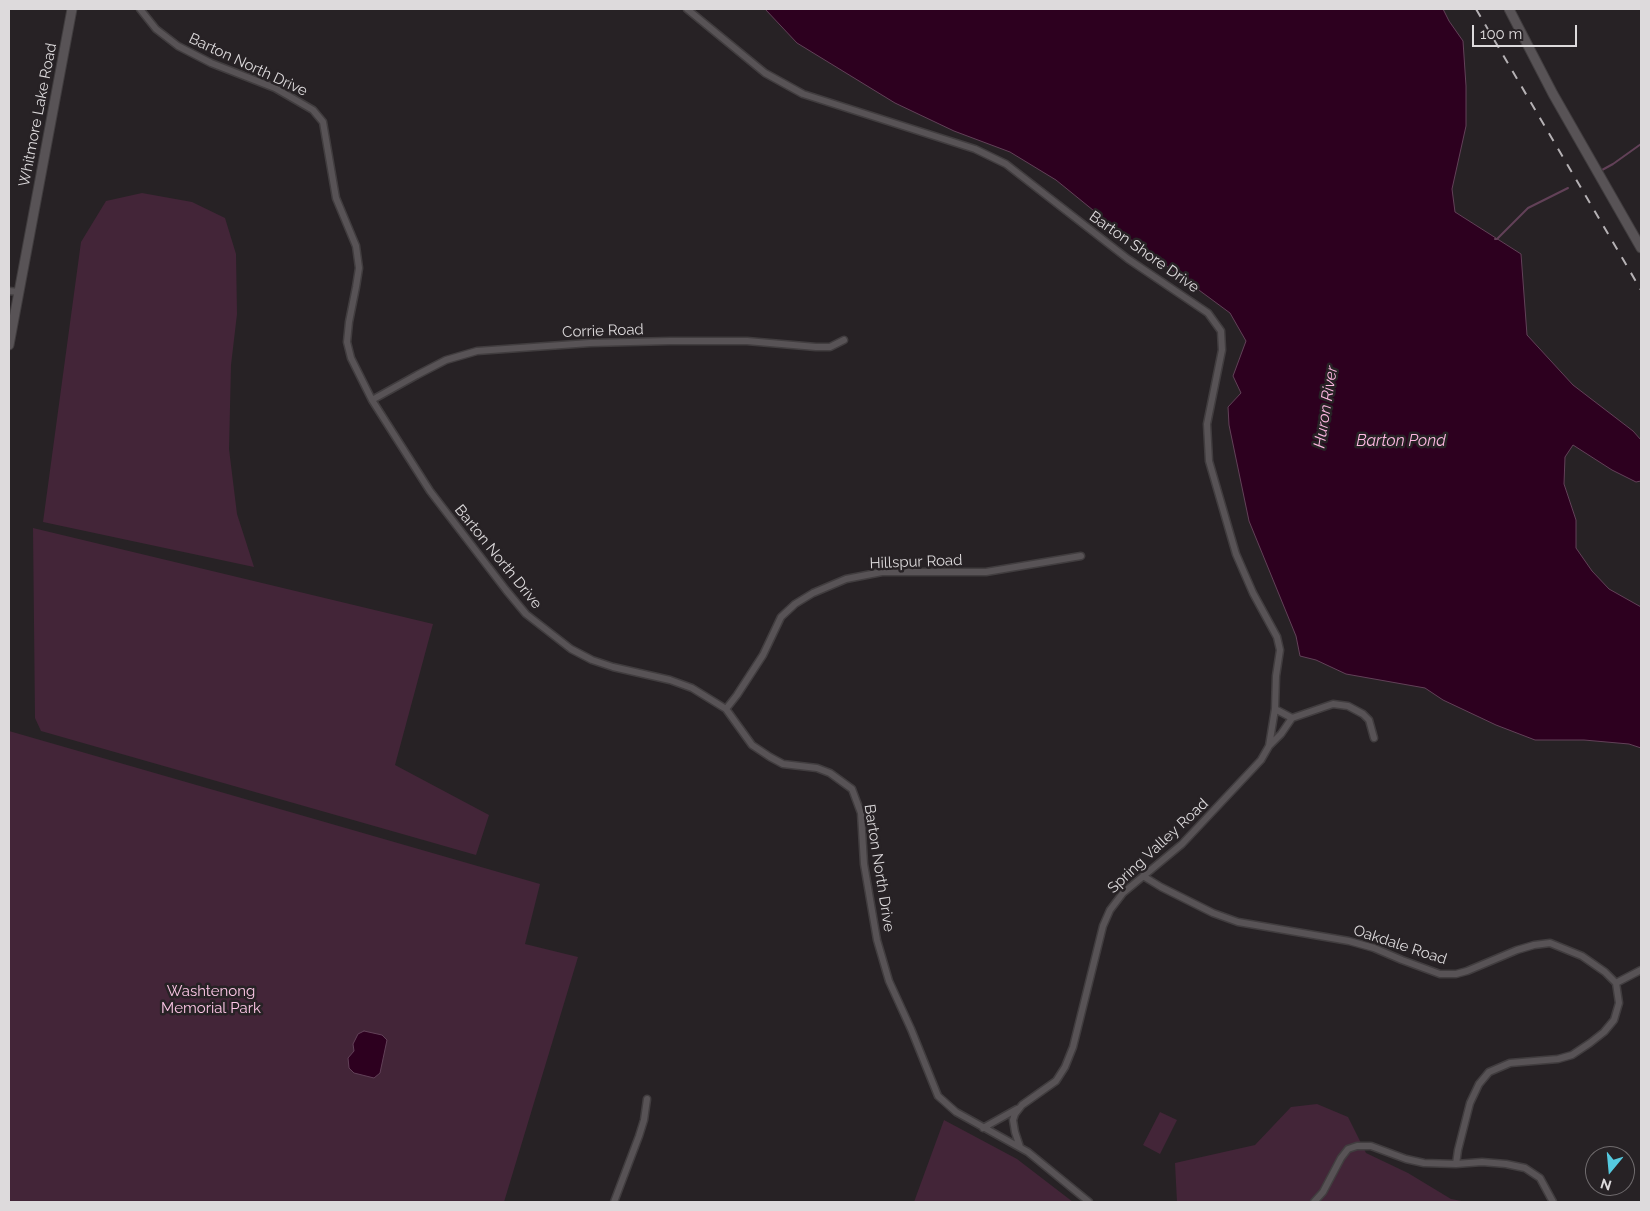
<!DOCTYPE html>
<style>
body{margin:0}
#map{position:relative;width:1650px;height:1211px;overflow:hidden;background:#272225;font-family:Raleway,sans-serif}
canvas{display:block}
.frame{position:absolute;inset:0;border:10px solid #dddadc;pointer-events:none}
.north{position:absolute;left:1585px;top:1146px;width:50px;height:50px;box-sizing:border-box;background:#272225;border:1px solid #706c6e;border-radius:50%;rotate:197deg;font-size:14px;font-weight:700;line-height:20px;text-align:center;color:#dddadc}
.north::after{content:'';display:block;margin:auto;width:18px;height:22px;background:#55cae0;clip-path:polygon(50% 0,100% 100%,50% 72%,0 100%)}
.scale{position:absolute;left:1472px;top:25px;width:105px;height:22px;box-sizing:border-box;border:2px solid #dddadc;border-top:0;padding-left:6px;font-size:15px;line-height:18px;white-space:nowrap;color:#dddadc;-webkit-text-stroke:4px #272225;paint-order:stroke}
</style>
<div id="map">
<canvas width="1650" height="1211"></canvas>
<div class="frame"></div>
<div class="north">N</div>
<div class="scale">100 m</div>
</div>
<script>
const ctx = document.querySelector('canvas').getContext('2d');
ctx.lineJoin = 'round';
function fill(path, color) { ctx.fillStyle = color; ctx.fill(path, 'evenodd'); }
const shape = rows => new Path2D(rows.map(r => 'M' + r).join(''));
function trace(path, color, width, dash) { ctx.strokeStyle = color; ctx.lineWidth = width; ctx.lineCap = dash ? 'butt' : 'round'; ctx.setLineDash(dash || []); ctx.stroke(path); }
function label(font, color, halo, rows, align = 'center') {
  ctx.font = font + ' Raleway,sans-serif'; ctx.lineWidth = 5; ctx.setLineDash([]); ctx.textBaseline = 'middle'; ctx.strokeStyle = halo; ctx.fillStyle = color; for (const [text, x, y, turn = 0] of rows) {
    ctx.save(); ctx.translate(x, y); ctx.rotate((+turn || 0) * Math.PI / 180); ctx.textAlign = isNaN(turn) ? turn : align; if (halo) ctx.strokeText(text, 0, 0); ctx.fillText(text, 0, 0); ctx.restore();
  }
}
fill(shape([
 [142,193,192,202,225,218,236,254,237,314,231,365,229,449,237,514,254,567,43,522,81,242,106,201],
 [33,528,433,624,395,765,489,815,476,855,41,731,35,718],
 [9,731,540,884,525,944,578,957,504,1202,9,1202],
 [1317,1104,1348,1117,1366,1153,1408,1173,1451,1199,1467,1202,1177,1202,1175,1163,1255,1145,1291,1107],
 [1160,1112,1177,1120,1160,1154,1143,1145],
 [944,1120,1017,1159,1073,1202,914,1202]
]), '#432538');
const water = shape([
 [765,9,1443,9,1449,21,1463,41,1466,86,1466,126,1452,189,1455,212,1521,254,1527,335,1573,385,1633,431,1641,440,1641,481,1636,482,1612,470,1573,445,1565,457,1564,484,1576,520,1576,548,1592,571,1609,589,1641,607,1641,748,1629,744,1584,740,1535,740,1496,725,1443,700,1425,688,1346,674,1316,660,1300,656,1296,636,1249,521,1229,425,1228,407,1241,393,1233,376,1246,341,1230,313,1115,228,1056,180,1010,152,954,131,895,103,797,43,765,9],
 [364,1031,382,1035,387,1040,380,1073,374,1078,354,1073,349,1068,348,1058,354,1051,353,1044,358,1034,364,1031]
]);
fill(water, '#2d001f');
trace(water, '#624158', 1);
trace(shape([
 [1602,170,1613,164,1641,144],
 [1495,239,1497,239,1528,208,1568,188]
]), '#624158', 2);
const street = shape([
 [140,9,156,29,178,46,211,63,275,88,313,110,323,122,336,198,356,246,359,268,356,287,349,322,347,342,351,358,372,400,430,491,506,590,526,614,571,649,592,660,613,667,670,680,692,688,726,709,752,745,770,757,783,764,817,768,830,773,852,789,861,813,864,864,877,940,889,981,911,1029,938,1096,956,1112,1028,1152,1089,1202],
 [687,9,765,73,803,94,975,149,1006,164,1128,259,1208,313,1221,331,1222,350,1207,424,1209,461,1236,554,1253,593,1277,637,1280,650,1276,676,1275,709,1292,718,1333,704,1348,706,1363,714,1369,720,1374,738],
 [9,291,19,292],
 [372,400,417,375,446,360,477,351,590,343,670,341,747,341,816,347,830,347,844,340],
 [726,709,737,695,763,655,781,617,795,604,813,593,846,579,882,572,986,572,1081,556],
 [1269,746,1281,734,1292,718],
 [1143,876,1161,887,1213,913,1238,922,1349,941,1374,948,1402,960,1440,974,1456,974,1467,971,1517,950,1534,945,1550,943,1582,956,1605,972,1616,983,1641,970],
 [983,1128,1017,1109],
 [1020,1147,1015,1132,1013,1120,1015,1114,1022,1105,1056,1081,1065,1067,1073,1047,1103,926,1110,910,1123,893,1182,844,1261,760,1269,746,1275,709],
 [1456,1164,1458,1150,1470,1103,1479,1084,1489,1072,1510,1063,1558,1059,1572,1055,1590,1043,1604,1032,1614,1020,1619,1003,1616,983],
 [614,1202,639,1136,644,1120,647,1099],
 [1314,1202,1323,1192,1341,1158,1348,1149,1357,1146,1371,1146,1406,1159,1424,1163,1456,1164,1482,1162,1506,1164,1525,1168,1540,1178,1553,1202]
]);
const secondary = shape([
 [1509,9,1553,94,1641,248],
 [9,345,72,9]
]);
trace(street, '#413d3f', 9);
trace(secondary, '#413d3f', 11);
trace(street, '#585356', 6);
trace(secondary, '#585356', 9);
trace(shape([
 [1476,9,1641,290]
]), '#b5b1b4', 2, [9, 9]);
label('15px', '#dddadc', '#272225', [
 ["Barton North Drive",248,65,25],
 ["Whitmore Lake Road",38,115,-79],
 ["Barton Shore Drive",1144,252,35],
 ["Corrie Road",603,331,-2],
 ["Barton North Drive",498,557,51],
 ["Hillspur Road",916,562,-2],
 ["Spring Valley Road",1158,846,-43],
 ["Barton North Drive",879,868,81],
 ["Oakdale Road",1400,945,18]
]);
label('15px', '#fbc6e5', '#272225', [
 ["Washtenong",211,991],
 ["Memorial Park",211,1008]
]);
label('italic 16px', '#fdb8e1', '#272225', [
 ["Huron River",1326,407,-81],
 ["Barton Pond",1401,441]
]);
</script>
